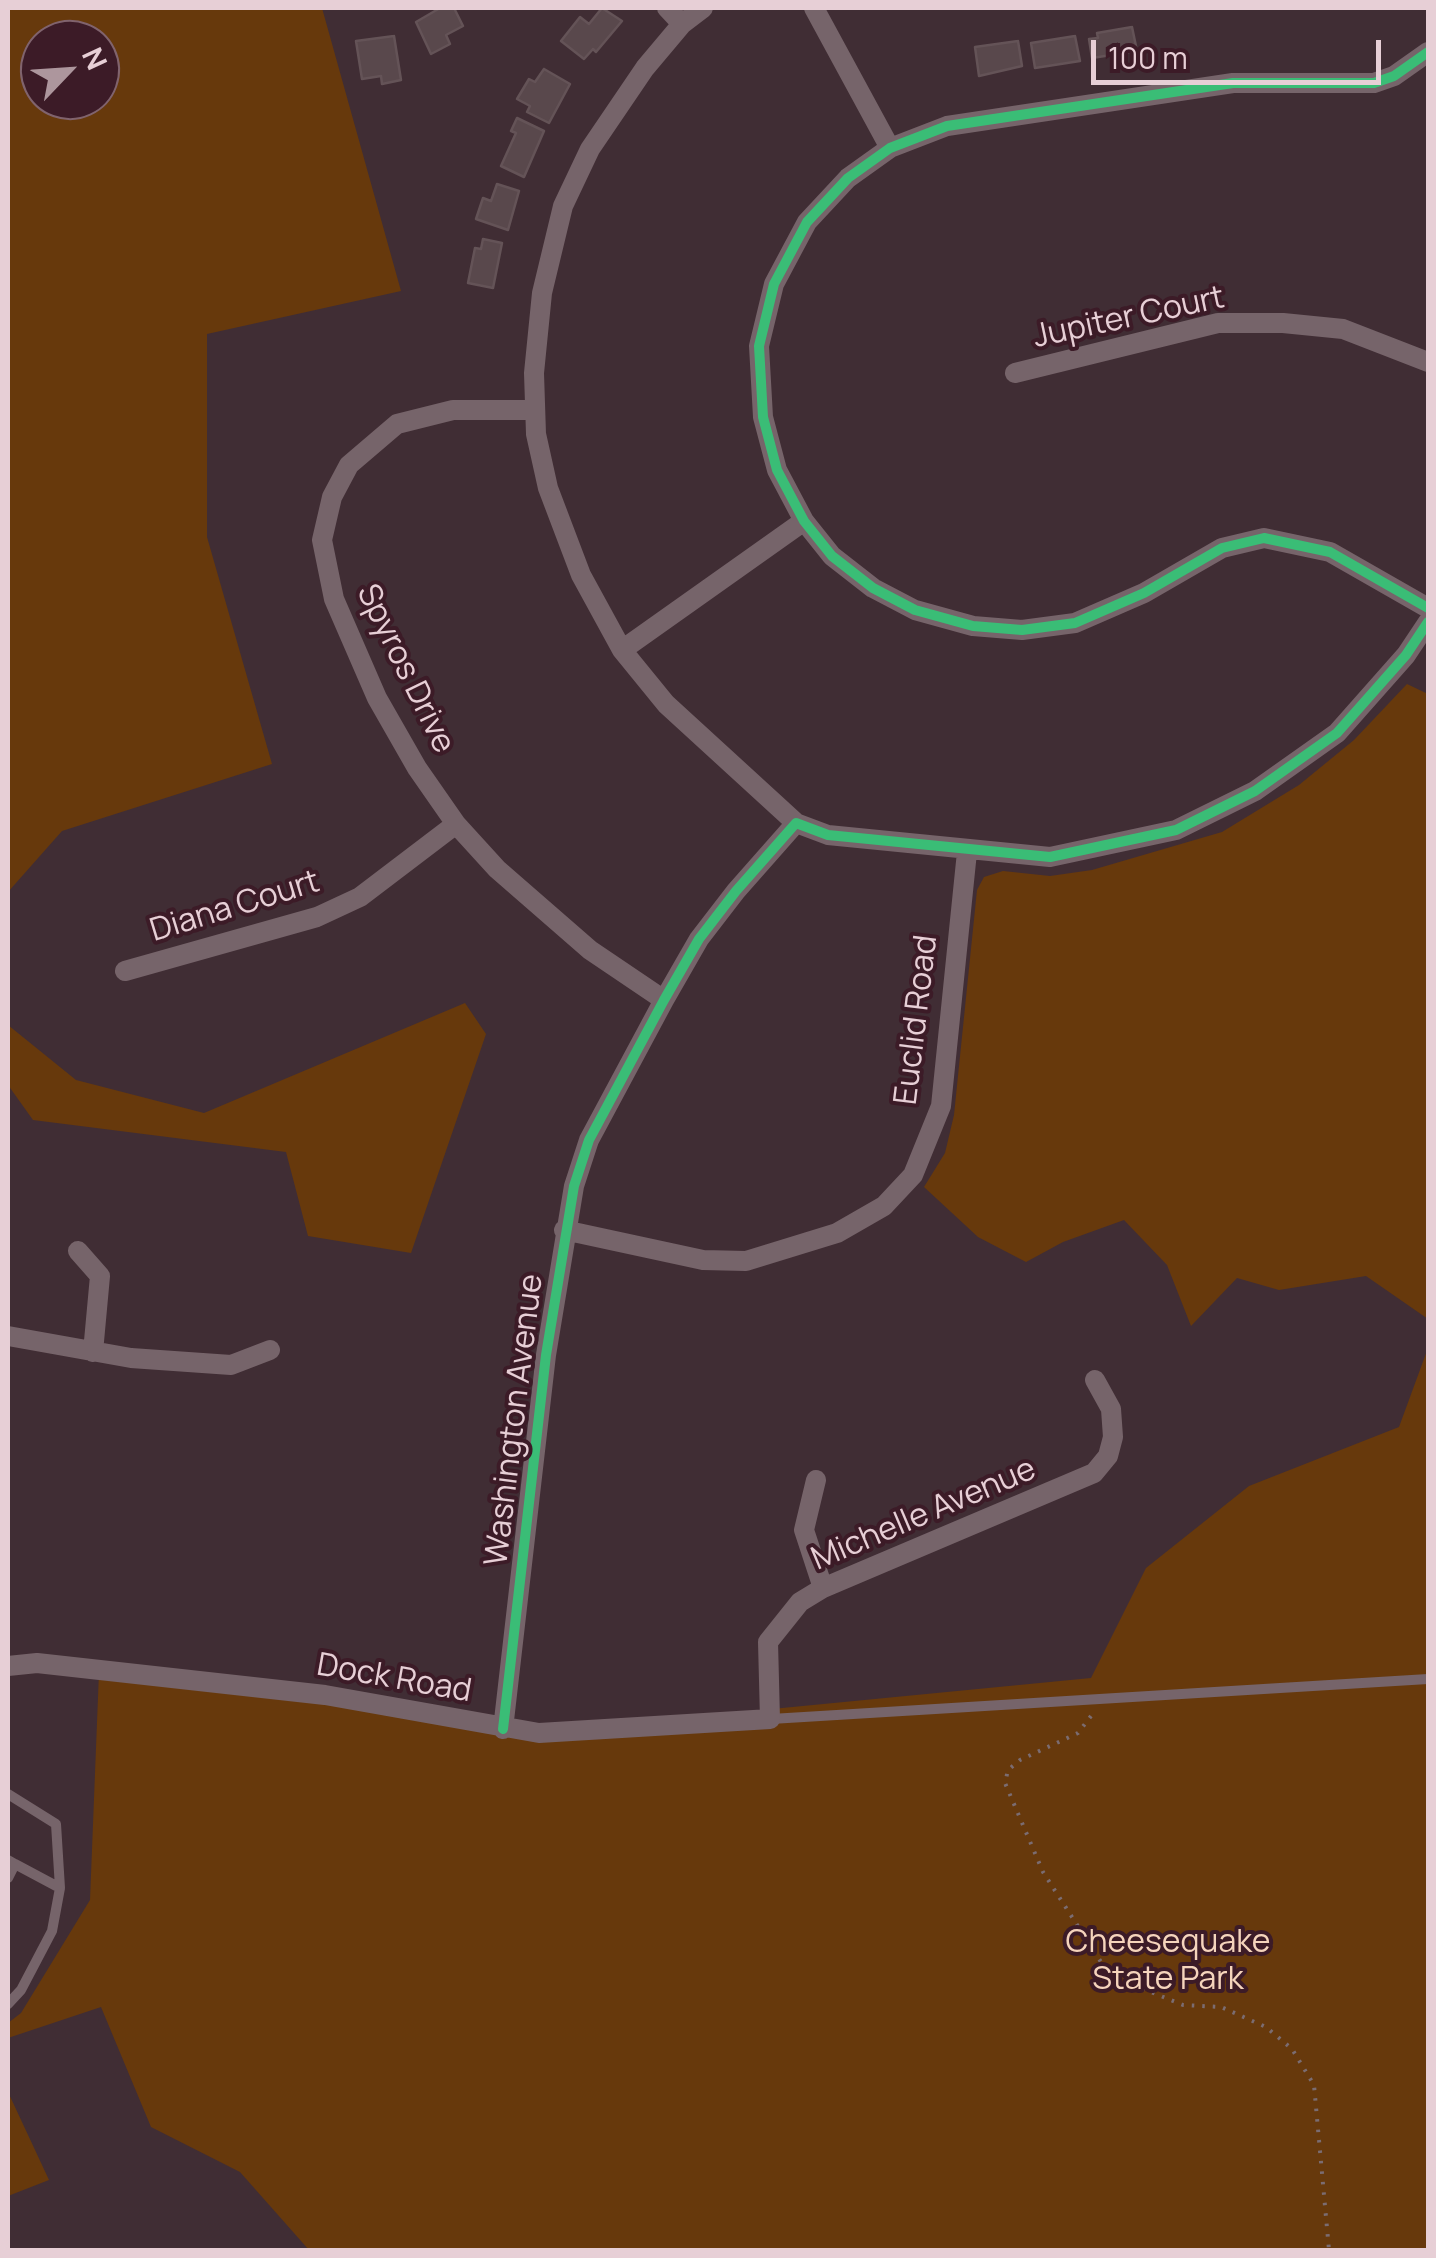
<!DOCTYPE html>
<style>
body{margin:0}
#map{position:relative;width:1436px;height:2258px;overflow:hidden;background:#402d34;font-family:Manrope,sans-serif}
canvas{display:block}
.frame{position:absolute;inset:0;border:10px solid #e7cfd6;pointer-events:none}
.north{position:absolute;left:20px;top:20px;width:100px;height:100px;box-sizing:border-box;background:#3c1b27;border:2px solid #80636d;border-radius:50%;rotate:65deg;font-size:28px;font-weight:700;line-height:40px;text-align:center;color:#e7cfd6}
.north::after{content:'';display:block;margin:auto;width:35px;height:45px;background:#ad969d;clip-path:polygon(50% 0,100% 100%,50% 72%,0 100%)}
.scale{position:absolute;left:1091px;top:40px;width:290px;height:45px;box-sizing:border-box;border:5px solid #e7cfd6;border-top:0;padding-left:12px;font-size:30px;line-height:35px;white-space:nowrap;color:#e7cfd6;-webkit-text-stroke:8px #3c1b27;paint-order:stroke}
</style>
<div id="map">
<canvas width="1436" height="2258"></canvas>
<div class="frame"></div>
<div class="north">N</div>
<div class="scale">100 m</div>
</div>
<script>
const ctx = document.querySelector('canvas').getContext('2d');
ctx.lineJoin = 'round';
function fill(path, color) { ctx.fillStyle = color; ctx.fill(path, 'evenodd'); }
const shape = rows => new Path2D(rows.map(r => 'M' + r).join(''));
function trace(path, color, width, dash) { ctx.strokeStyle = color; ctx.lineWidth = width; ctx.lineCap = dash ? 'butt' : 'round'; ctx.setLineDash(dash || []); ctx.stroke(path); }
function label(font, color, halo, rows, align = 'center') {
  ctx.font = font + ' Manrope,sans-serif'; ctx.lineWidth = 8; ctx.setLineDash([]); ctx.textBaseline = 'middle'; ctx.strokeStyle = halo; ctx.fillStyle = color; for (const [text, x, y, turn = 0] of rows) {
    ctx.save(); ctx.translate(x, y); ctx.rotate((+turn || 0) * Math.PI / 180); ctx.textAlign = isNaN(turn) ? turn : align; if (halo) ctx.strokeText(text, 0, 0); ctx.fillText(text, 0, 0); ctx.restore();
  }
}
fill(shape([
 [8,8,322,8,401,291,207,334,207,537,272,764,62,831,8,892],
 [100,40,100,100,40,100,40,40],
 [1407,684,1428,694,1428,1319,1366,1276,1279,1290,1237,1278,1191,1326,1167,1265,1124,1220,1063,1242,1026,1262,978,1237,924,1187,945,1153,954,1115,977,890,984,877,1003,871,1050,876,1092,870,1222,832,1299,785,1354,740],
 [465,1003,486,1034,411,1253,308,1236,286,1152,33,1120,8,1085,8,1025,76,1080,204,1113],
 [1428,1348,1428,2250,309,2250,240,2172,151,2127,101,2007,8,2038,8,2023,21,2013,90,1900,99,1672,566,1729,1091,1678,1146,1568,1249,1486,1399,1427],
 [8,2092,49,2180,8,2196]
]), '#67390c');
const building = shape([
 [440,8,454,8,463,26,446,35,450,44,431,54,416,22,440,8],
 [602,8,622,21,596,52,593,49,584,59,561,41,580,17,589,24,602,8],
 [1132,27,1137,51,1092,58,1089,39,1098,38,1097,33,1132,27],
 [394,36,401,80,382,84,381,76,362,79,356,41,394,36],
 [1075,36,1080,61,1035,68,1031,43,1075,36],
 [1018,41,1022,66,979,76,975,47,1018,41],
 [544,69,570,84,549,123,527,112,530,106,517,99,529,79,535,82,544,69],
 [517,118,544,131,524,177,501,166,516,133,511,131,517,118],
 [497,184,519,191,508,230,476,219,483,198,491,201,497,184],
 [483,239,502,243,493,288,468,283,475,248,481,249,483,239]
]);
fill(building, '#59484c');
trace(building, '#645357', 2.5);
trace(shape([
 [1091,1716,1078,1733,1020,1760,1008,1770,1005,1783,1043,1872,1101,1962,1141,1988,1183,2005,1221,2007,1266,2027,1292,2049,1314,2085,1329,2250]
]), '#7b6c71', 4, [2.5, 8]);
trace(shape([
 [771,1719,1428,1679],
 [8,1794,56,1824,60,1888,15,1864],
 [8,1860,15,1864,8,1878],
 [8,2004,21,1990,52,1931,60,1888]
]), '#76646a', 10);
trace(shape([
 [667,8,682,24],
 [703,8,682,24,645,68,590,149,563,206,542,293,534,373,536,434,548,488,581,575,622,650,666,704,796,823],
 [814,8,890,148],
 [1428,52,1394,76,1374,83,1233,83,947,126,890,148,848,178,807,222,774,284,759,346,763,417,777,470,804,521,832,556,873,588,915,610,973,626,1022,630,1075,623,1144,593,1222,548,1264,538,1330,552,1428,608],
 [1015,373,1218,323,1283,323,1343,329,1428,362],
 [535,410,453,410,397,424,349,465,332,497,322,540,334,599,377,698,417,768,456,824,497,869,590,950,664,1000],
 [622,650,804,521],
 [125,971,317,917,360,897,456,824],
 [564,1230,703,1260,746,1261,837,1233,884,1206,913,1175,941,1106,967,852],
 [78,1251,100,1276,93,1352],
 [8,1336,131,1358,231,1365,270,1350],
 [816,1480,804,1530,823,1588],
 [8,1666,37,1663,325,1695,539,1733,770,1719,768,1642,800,1602,823,1588,1094,1473,1108,1456,1113,1437,1111,1409,1095,1380],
 [503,1729,546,1355,574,1186,589,1140,664,1000,699,939,736,891,796,823,828,835,1050,857,1176,830,1255,791,1337,733,1406,655,1428,622]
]), '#76646a', 20);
trace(shape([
 [1428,52,1394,76,1374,83,1233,83,947,126,890,148,848,178,807,222,774,284,759,346,763,417,777,470,804,521,832,556,873,588,915,610,973,626,1022,630,1075,623,1144,593,1222,548,1264,538,1330,552,1428,608],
 [503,1729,546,1355,574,1186,589,1140,664,1000,699,939,736,891,796,823,828,835,1050,857,1176,830,1255,791,1337,733,1406,655,1428,622]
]), '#3abd76', 10);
label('32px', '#e7cfd6', '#3c1b27', [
 ["Jupiter Court",1129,318,-12],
 ["Spyros Drive",405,669,64],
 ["Diana Court",235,907,-17],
 ["Euclid Road",917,1020,-83],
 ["Washington Avenue",515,1420,-83],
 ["Michelle Avenue",924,1515,-23],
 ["Dock Road",394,1679,10]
]);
label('32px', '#f5d4bc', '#3c1b27', [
 ["Cheesequake",1168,1943],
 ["State Park",1168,1980]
]);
</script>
